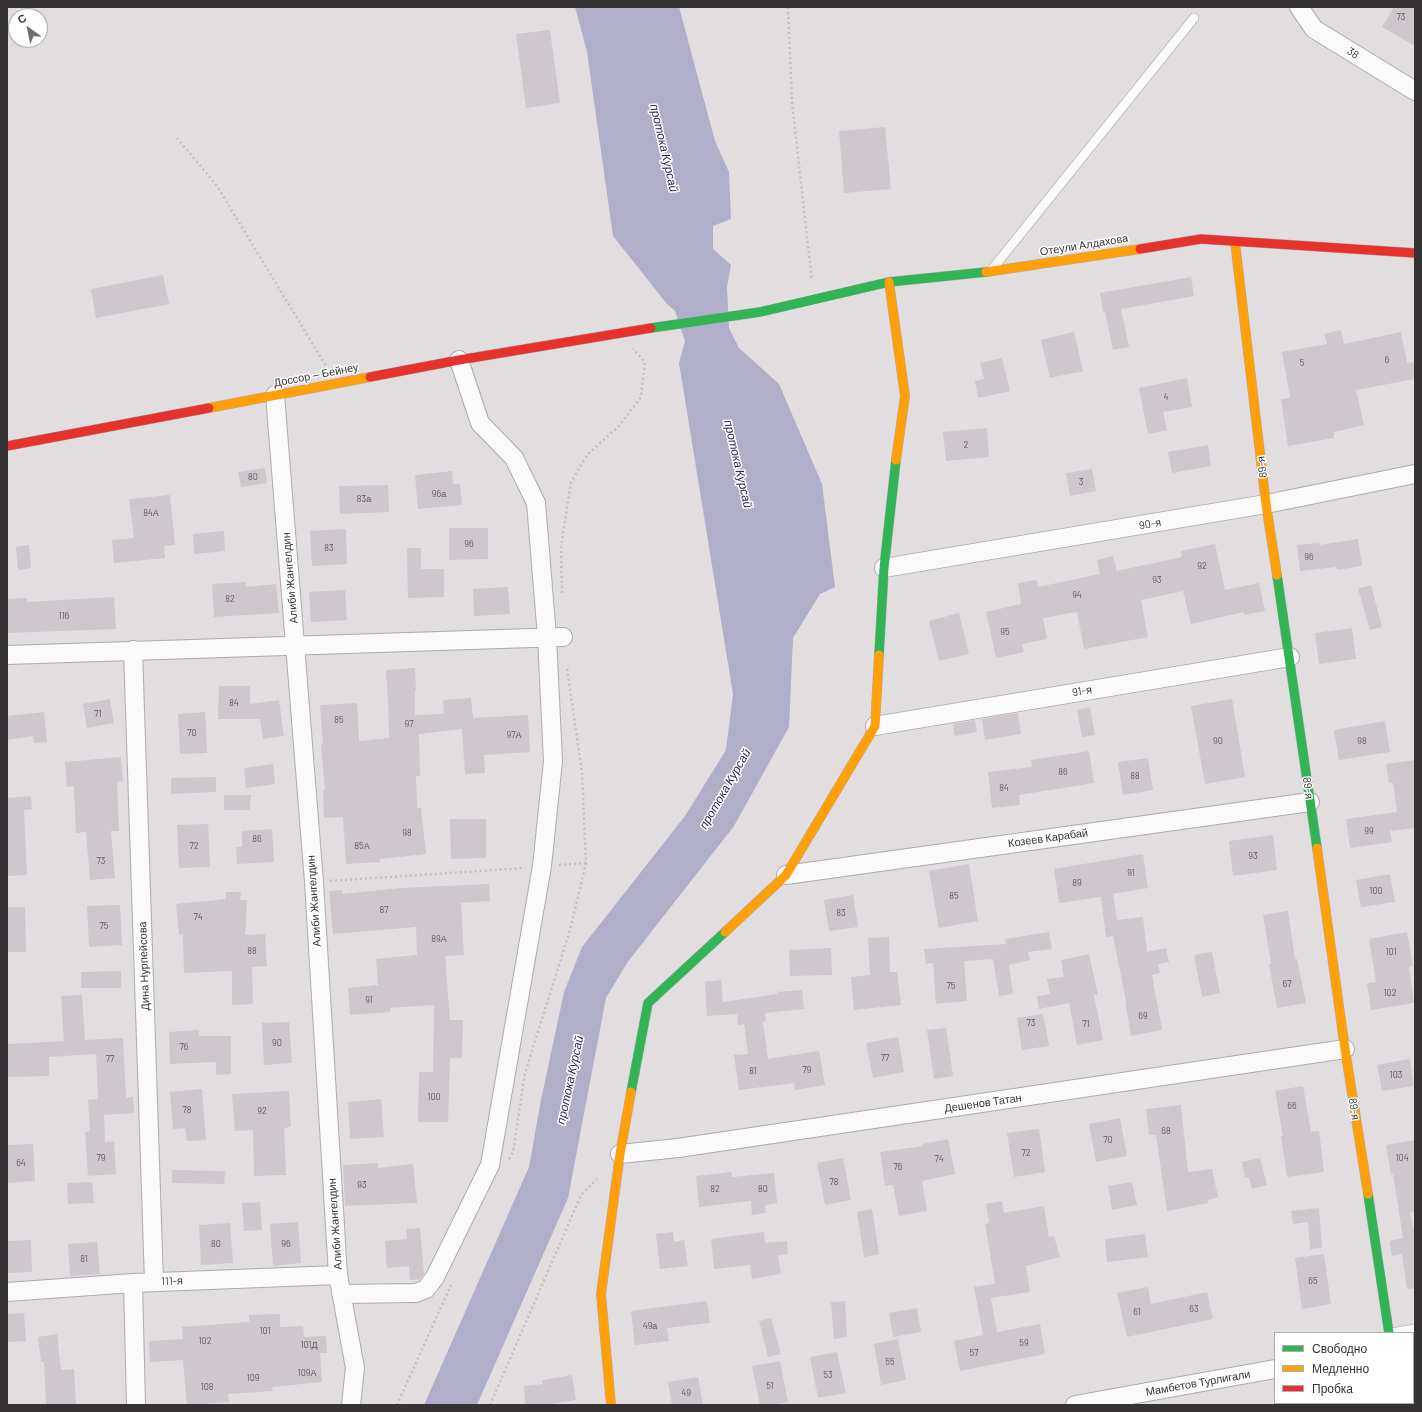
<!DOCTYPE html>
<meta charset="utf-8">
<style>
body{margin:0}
#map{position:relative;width:1422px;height:1412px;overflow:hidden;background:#e2dee0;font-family:Barlow,sans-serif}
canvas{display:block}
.frame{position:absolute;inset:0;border:8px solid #353233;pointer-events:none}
.legend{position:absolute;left:1274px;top:1332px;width:140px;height:72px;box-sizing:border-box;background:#fff;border:1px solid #aeadad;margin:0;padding:5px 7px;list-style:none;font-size:12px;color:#353233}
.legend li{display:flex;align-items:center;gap:8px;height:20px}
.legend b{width:20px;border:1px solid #aeadad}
.north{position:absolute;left:8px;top:8px;width:40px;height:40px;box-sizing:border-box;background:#fff;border:1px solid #aeadad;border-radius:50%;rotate:327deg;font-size:11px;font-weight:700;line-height:16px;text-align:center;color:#353233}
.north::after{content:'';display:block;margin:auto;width:14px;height:18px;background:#726e70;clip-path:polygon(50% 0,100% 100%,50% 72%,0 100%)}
</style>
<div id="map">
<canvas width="1422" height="1412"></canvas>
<div class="frame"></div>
<ul class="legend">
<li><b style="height:5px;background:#30b455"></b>Свободно</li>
<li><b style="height:5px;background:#ff9f0a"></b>Медленно</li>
<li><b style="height:5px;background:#e5322d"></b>Пробка</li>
</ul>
<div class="north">С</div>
</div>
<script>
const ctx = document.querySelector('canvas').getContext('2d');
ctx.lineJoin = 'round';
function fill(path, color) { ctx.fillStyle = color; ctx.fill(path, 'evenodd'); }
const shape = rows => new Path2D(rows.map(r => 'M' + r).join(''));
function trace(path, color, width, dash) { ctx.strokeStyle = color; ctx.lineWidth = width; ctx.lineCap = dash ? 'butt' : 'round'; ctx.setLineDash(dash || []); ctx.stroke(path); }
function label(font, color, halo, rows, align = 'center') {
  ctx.font = font + ' Barlow,sans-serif'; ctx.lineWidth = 3; ctx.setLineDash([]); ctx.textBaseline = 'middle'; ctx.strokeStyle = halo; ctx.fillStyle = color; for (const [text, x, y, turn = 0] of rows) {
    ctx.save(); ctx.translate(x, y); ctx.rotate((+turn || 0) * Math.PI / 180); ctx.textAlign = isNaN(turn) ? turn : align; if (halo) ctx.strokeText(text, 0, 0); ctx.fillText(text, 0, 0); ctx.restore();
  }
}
fill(shape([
 [575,7,679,7,715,141,729,172,731,219,713,226,713,249,731,265,727,287,729,328,739,348,779,384,822,484,835,587,820,594,793,638,789,727,734,826,627,963,606,998,568,1198,477,1405,424,1405,529,1167,541,1100,564,992,582,947,685,816,726,750,733,694,679,363,685,341,675,311,667,304,613,236,587,52]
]), '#b0aec9');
fill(shape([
 [1394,7,1415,7,1415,46,1382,27],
 [550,30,560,103,526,108,516,34],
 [885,127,891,189,844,193,839,131],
 [163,275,169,304,96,318,91,289],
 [1191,277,1194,296,1121,309,1129,347,1113,350,1105,312,1103,312,1100,293],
 [1341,330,1344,344,1401,332,1407,363,1415,362,1415,379,1356,390,1364,425,1334,432,1334,438,1288,446,1281,399,1290,398,1282,352,1327,344,1324,334],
 [1074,332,1083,371,1050,378,1041,340],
 [1002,358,1010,391,978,398,975,381,984,379,980,363],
 [1187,378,1192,407,1163,412,1167,430,1148,434,1139,388],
 [987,428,989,457,946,461,943,432],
 [1208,445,1211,466,1172,473,1168,452],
 [265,468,267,483,241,487,238,472],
 [1092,469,1096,491,1070,496,1066,473],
 [452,471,453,484,460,484,462,505,418,509,415,475],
 [388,485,389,512,340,514,339,486],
 [170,495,175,545,164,546,165,558,114,563,112,540,134,538,129,499],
 [449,528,488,528,488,559,449,560],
 [346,529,347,564,312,566,310,531],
 [224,531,225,551,194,554,193,534],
 [1358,539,1362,566,1337,570,1336,567,1300,571,1297,545,1319,543,1319,545],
 [1215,544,1225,590,1259,583,1265,611,1244,615,1244,612,1191,624,1183,591,1141,600,1148,637,1084,649,1077,612,1043,618,1047,639,1022,644,1024,652,996,658,986,612,1021,604,1018,583,1037,580,1038,587,1100,574,1097,560,1113,556,1117,571,1182,557,1181,551],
 [29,545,31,568,18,570,16,547],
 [407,548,421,548,421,569,444,569,444,597,408,598],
 [246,582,246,587,276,584,279,613,214,617,212,584],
 [1371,585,1382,627,1370,630,1358,589],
 [508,587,510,614,474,616,473,589],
 [345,590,347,620,311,622,309,592],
 [114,597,116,629,7,633,7,599,27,598,27,602],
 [959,613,969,654,939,661,929,621],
 [1352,628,1356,659,1319,664,1315,633],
 [415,668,416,690,415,690,415,715,444,714,443,700,471,698,473,718,528,715,530,752,484,755,485,773,465,774,462,729,419,734,420,776,416,776,417,808,421,808,426,854,380,859,380,862,346,864,343,817,324,818,323,790,325,790,321,744,323,744,320,705,357,703,359,741,389,738,388,700,386,670],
 [219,686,250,686,250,704,279,700,284,736,263,739,260,719,218,719],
 [110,699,114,723,87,728,83,704],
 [1232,699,1245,777,1205,784,1191,706],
 [1090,707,1095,735,1082,737,1077,710],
 [44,712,47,742,34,743,33,736,7,740,7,716],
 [205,712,207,753,180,754,178,714],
 [1018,713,1021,734,985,740,982,719],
 [975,720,977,732,955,736,953,724],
 [1385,721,1390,752,1339,760,1334,730],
 [1089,751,1094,783,1019,795,1020,805,992,808,988,772,1032,767,1031,760],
 [121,757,123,781,117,782,119,831,111,831,115,878,90,880,86,832,76,833,74,786,67,787,65,762],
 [1148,758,1153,790,1123,795,1118,762],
 [1415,760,1415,828,1390,831,1392,842,1350,848,1346,819,1397,812,1393,783,1389,783,1386,764],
 [273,764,275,784,246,788,244,768],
 [216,777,216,792,171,794,171,778],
 [224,795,251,795,250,810,224,810],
 [31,796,32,809,24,810,27,875,7,876,7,798],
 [450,819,486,819,486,858,451,859],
 [208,824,210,867,179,868,177,825],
 [272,829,274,862,237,864,236,847,242,847,242,831],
 [1273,835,1277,870,1233,876,1229,841],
 [1143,854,1148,888,1113,894,1117,920,1143,917,1147,952,1166,948,1169,962,1158,964,1160,973,1152,975,1162,1030,1131,1036,1125,1001,1126,1001,1113,936,1106,937,1101,897,1059,903,1054,869],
 [969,864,978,921,939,928,929,871],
 [1390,874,1395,902,1361,907,1356,880],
 [489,884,490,901,461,903,464,955,445,956,450,1020,463,1020,462,1058,450,1058,448,1122,418,1122,419,1072,433,1072,434,1005,390,1008,390,1012,350,1015,348,988,378,985,376,959,417,955,416,927,333,934,329,891,342,890,342,894,400,888],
 [226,892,241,892,240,900,247,900,245,935,265,934,267,966,252,967,253,1004,232,1005,232,971,184,973,183,934,179,935,176,904,226,899],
 [853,895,858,927,829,931,824,900],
 [120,905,122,945,89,947,87,906],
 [7,907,25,907,26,952,7,952],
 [1288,911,1295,959,1297,959,1306,1003,1277,1008,1269,964,1271,964,1263,915],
 [1049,932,1052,949,1028,952,1030,960,1009,965,1013,994,999,996,993,959,964,961,967,1001,936,1004,933,963,926,964,924,949,1006,944,1005,939],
 [1407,932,1413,966,1409,967,1414,1003,1371,1010,1367,983,1376,982,1369,939],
 [889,937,890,972,897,972,901,1005,854,1010,851,977,870,975,868,938],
 [831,948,832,975,790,976,789,950],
 [1212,952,1220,993,1202,997,1194,955],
 [1089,954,1098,995,1094,995,1103,1040,1077,1045,1069,1003,1039,1009,1037,996,1050,994,1047,979,1064,977,1061,960],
 [121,971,121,988,81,988,81,972],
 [721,980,723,1002,777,994,777,992,802,990,804,1009,765,1013,766,1021,763,1022,768,1059,819,1051,825,1085,795,1090,794,1083,739,1090,734,1055,748,1054,744,1024,738,1025,737,1014,707,1016,705,982],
 [82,995,85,1040,123,1038,126,1098,133,1097,134,1113,104,1115,105,1142,114,1141,116,1174,88,1176,85,1132,90,1131,88,1100,98,1099,96,1054,49,1057,49,1076,7,1077,7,1044,64,1041,61,996],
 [1043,1014,1049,1046,1022,1050,1017,1018],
 [289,1022,292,1063,264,1065,262,1023],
 [946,1028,953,1076,934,1079,927,1030],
 [199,1030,199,1036,231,1036,231,1074,216,1075,216,1062,170,1064,169,1032],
 [898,1037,904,1072,873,1078,866,1043],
 [1410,1059,1414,1086,1382,1091,1377,1065],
 [1303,1086,1311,1132,1319,1131,1324,1172,1287,1177,1281,1136,1283,1136,1275,1091],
 [202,1089,206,1140,187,1141,185,1128,173,1129,170,1092],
 [289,1091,291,1127,284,1128,286,1175,254,1176,253,1130,235,1131,232,1094],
 [381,1099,384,1137,350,1139,348,1102],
 [1181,1105,1188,1172,1212,1169,1218,1197,1208,1200,1208,1203,1167,1211,1156,1135,1149,1135,1146,1109],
 [1120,1118,1127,1156,1096,1162,1089,1124],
 [1039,1129,1045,1172,1014,1177,1007,1133],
 [948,1139,955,1174,922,1181,927,1211,899,1216,893,1185,885,1186,880,1152,923,1146,923,1144],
 [1415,1140,1415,1212,1410,1213,1415,1235,1415,1288,1407,1289,1402,1254,1392,1256,1389,1241,1403,1238,1393,1174,1391,1175,1386,1145],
 [33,1144,35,1181,7,1183,7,1145],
 [843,1158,851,1200,825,1205,817,1163],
 [1260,1158,1267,1185,1252,1189,1249,1177,1245,1178,1242,1162],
 [378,1163,378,1168,413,1164,417,1203,345,1206,343,1165],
 [172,1170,225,1171,224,1184,172,1183],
 [731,1172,732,1177,774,1173,777,1203,765,1205,766,1213,752,1215,751,1201,699,1207,696,1176],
 [92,1182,94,1203,68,1204,67,1183],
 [1132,1182,1137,1205,1112,1210,1108,1186],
 [1002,1201,1004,1213,1044,1206,1049,1237,1054,1236,1060,1257,1026,1266,1030,1292,991,1298,997,1332,1040,1324,1045,1354,960,1371,954,1341,983,1335,974,1287,995,1284,985,1224,989,1223,986,1204],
 [260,1202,262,1230,244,1231,242,1203],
 [1319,1208,1322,1248,1310,1249,1308,1222,1293,1224,1291,1211],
 [872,1209,879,1254,864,1257,857,1212],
 [298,1222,301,1263,273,1266,270,1224],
 [230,1223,233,1263,201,1265,199,1225],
 [420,1228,424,1274,420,1279,410,1280,409,1266,387,1268,385,1241,407,1239,406,1229],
 [673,1232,674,1242,684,1240,688,1266,660,1269,656,1234],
 [764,1232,765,1243,787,1241,788,1254,778,1255,781,1274,752,1279,750,1265,714,1269,711,1239],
 [1145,1234,1148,1257,1107,1262,1105,1239],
 [31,1240,32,1272,7,1273,7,1241],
 [97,1242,100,1274,70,1276,68,1244],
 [1324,1254,1331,1304,1302,1309,1295,1258],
 [1148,1287,1151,1304,1207,1292,1213,1319,1127,1337,1117,1293],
 [707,1301,710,1323,667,1328,669,1341,635,1345,631,1311],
 [845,1301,847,1337,834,1339,831,1302],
 [917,1308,921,1332,893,1337,889,1313],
 [24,1313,26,1341,7,1342,7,1314],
 [280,1314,280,1327,303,1326,304,1337,326,1336,327,1353,320,1353,322,1382,272,1387,273,1391,228,1394,229,1402,187,1405,183,1360,150,1362,149,1341,183,1339,182,1327,249,1322,249,1315],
 [771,1318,781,1354,768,1357,759,1321],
 [57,1334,61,1370,74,1369,76,1405,46,1405,44,1362,41,1362,38,1337],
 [898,1339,906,1380,881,1385,874,1344],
 [837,1352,846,1393,818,1398,810,1357],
 [780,1361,788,1402,773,1405,760,1405,752,1366],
 [572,1375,576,1400,545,1405,525,1405,524,1386,543,1384,542,1380],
 [698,1377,703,1405,672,1405,668,1382]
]), '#cec7ce');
const lane = shape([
 [993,268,1194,18],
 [1391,1333,1415,1329]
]);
const street = shape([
 [1299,7,1314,29,1415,91],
 [275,395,314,882,338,1275,355,1368,351,1405],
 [884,568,1266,504,1415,474],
 [133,650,154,1282],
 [7,655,563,637],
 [875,726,1290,657],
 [786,875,1310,802],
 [620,1154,678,1148,1345,1049],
 [133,1283,136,1405],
 [7,1292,133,1283,338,1275],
 [341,1294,416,1293,426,1289,435,1277,490,1165,542,866,553,761,547,637,536,503,514,458,480,423,459,360],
 [1401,1403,1401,1405],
 [1075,1405,1275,1369]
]);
const fast = shape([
 [651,328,760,312,889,282,986,272],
 [1277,575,1317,848],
 [879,655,884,568,896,460],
 [631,1092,648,1003,725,932],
 [1368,1194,1389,1333]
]);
const slow = shape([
 [1235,242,1266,504,1277,575],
 [986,272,1140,249],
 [889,282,905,396,896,460],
 [209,408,370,377],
 [1317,848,1345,1049,1368,1194],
 [725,932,786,875,875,726,879,655],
 [611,1405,601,1294,620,1154,631,1092]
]);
const jam = shape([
 [1140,249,1201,239,1415,253],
 [370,377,459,360,651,328],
 [7,446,209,408]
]);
trace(lane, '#adabac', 10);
trace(street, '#adabac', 20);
trace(fast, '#adabac', 10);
trace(slow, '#adabac', 10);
trace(jam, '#adabac', 10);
trace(shape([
 [788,7,792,102,812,281],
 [177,138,217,186,326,366],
 [562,593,561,547,571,482,588,454,619,426,641,397,645,362,633,349],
 [559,865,586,863],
 [330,881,525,868],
 [509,1159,513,1152,525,1073,570,930,586,863,582,773,567,668],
 [397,1405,451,1285],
 [490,1405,581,1195,597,1179]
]), '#c1bfc0', 2.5, [2, 3]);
trace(lane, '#fbfafa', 9);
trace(street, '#fbfafa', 18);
trace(fast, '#30b455', 9);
trace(slow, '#ff9f0a', 9);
trace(jam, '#e5322d', 9);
label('9px', '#5c585a', null, [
 ["73",1401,17],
 ["6",1387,360],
 ["5",1302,363],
 ["4",1166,397],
 ["2",966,445],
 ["80",253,477],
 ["3",1081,482],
 ["96а",439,494],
 ["83а",364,499],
 ["84А",151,513],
 ["96",469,544],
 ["83",329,548],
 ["96",1309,557],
 ["92",1202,566],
 ["93",1157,580],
 ["94",1077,595],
 ["82",230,599],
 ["116",64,616],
 ["95",1005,632],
 ["84",234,703],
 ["71",98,714],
 ["85",339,720],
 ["97",409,724],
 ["70",192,733],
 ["97А",514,735],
 ["90",1218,741],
 ["98",1362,741],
 ["86",1063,772],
 ["88",1135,776],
 ["84",1004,788],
 ["99",1369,831],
 ["98",407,833],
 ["86",257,839],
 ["72",194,846],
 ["85А",362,846],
 ["93",1253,856],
 ["73",101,861],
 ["91",1131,873],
 ["89",1077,883],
 ["100",1376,891],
 ["85",954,896],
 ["87",384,910],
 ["83",841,913],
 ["74",198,917],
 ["75",104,926],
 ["89А",439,939],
 ["88",252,951],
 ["101",1391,952],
 ["67",1287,984],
 ["75",951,986],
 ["102",1390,993],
 ["91",369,1000],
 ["69",1143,1016],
 ["73",1031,1023],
 ["71",1086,1024],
 ["90",277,1043],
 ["76",184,1047],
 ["77",885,1058],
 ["77",110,1059],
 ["79",807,1070],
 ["81",753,1071],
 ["103",1396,1075],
 ["100",434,1097],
 ["66",1292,1106],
 ["78",187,1110],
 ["92",262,1111],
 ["68",1166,1131],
 ["70",1108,1140],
 ["72",1026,1153],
 ["79",101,1158],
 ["104",1402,1158],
 ["74",939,1159],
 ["64",21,1163],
 ["76",898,1167],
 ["78",834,1182],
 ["93",362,1185],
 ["82",715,1189],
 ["80",763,1189],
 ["80",216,1244],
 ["96",286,1244],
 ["81",84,1259],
 ["65",1313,1281],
 ["63",1194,1309],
 ["61",1137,1312],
 ["49а",650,1326],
 ["101",265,1331],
 ["102",205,1341],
 ["59",1024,1343],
 ["101Д",309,1345],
 ["57",974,1353],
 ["55",890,1362],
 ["109А",307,1373],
 ["53",828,1375],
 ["109",253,1378],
 ["51",770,1386],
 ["108",207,1387],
 ["49",686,1393]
]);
label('11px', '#353233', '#fff', [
 ["38",1353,53,31],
 ["Отеули Алдахова",1084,245,-9],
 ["Доссор — Бейнеу",316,375,-11],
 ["89-я",1262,467,-97],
 ["90-я",1150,524,-10],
 ["Алиби Жангелдин",290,578,-95],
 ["91-я",1082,691,-9],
 ["89-я",1308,788,82],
 ["Козеев Карабай",1048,838,-8],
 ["Алиби Жангелдин",314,901,-94],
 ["Дина Нурпейсова",144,966,-92],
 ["Дешенов Татан",983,1103,-8],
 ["89-я",1354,1109,81],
 ["Алиби Жангелдин",335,1224,-94],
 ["111-я",172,1281,-2],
 ["Мамбетов Турлигали",1198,1383,-10]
]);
label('italic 12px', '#2b2555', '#fff', [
 ["протока Курсай",664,148,77],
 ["протока Курсай",738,464,77],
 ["протока Курсай",725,789,-60],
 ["протока Курсай",570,1080,-78]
]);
</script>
